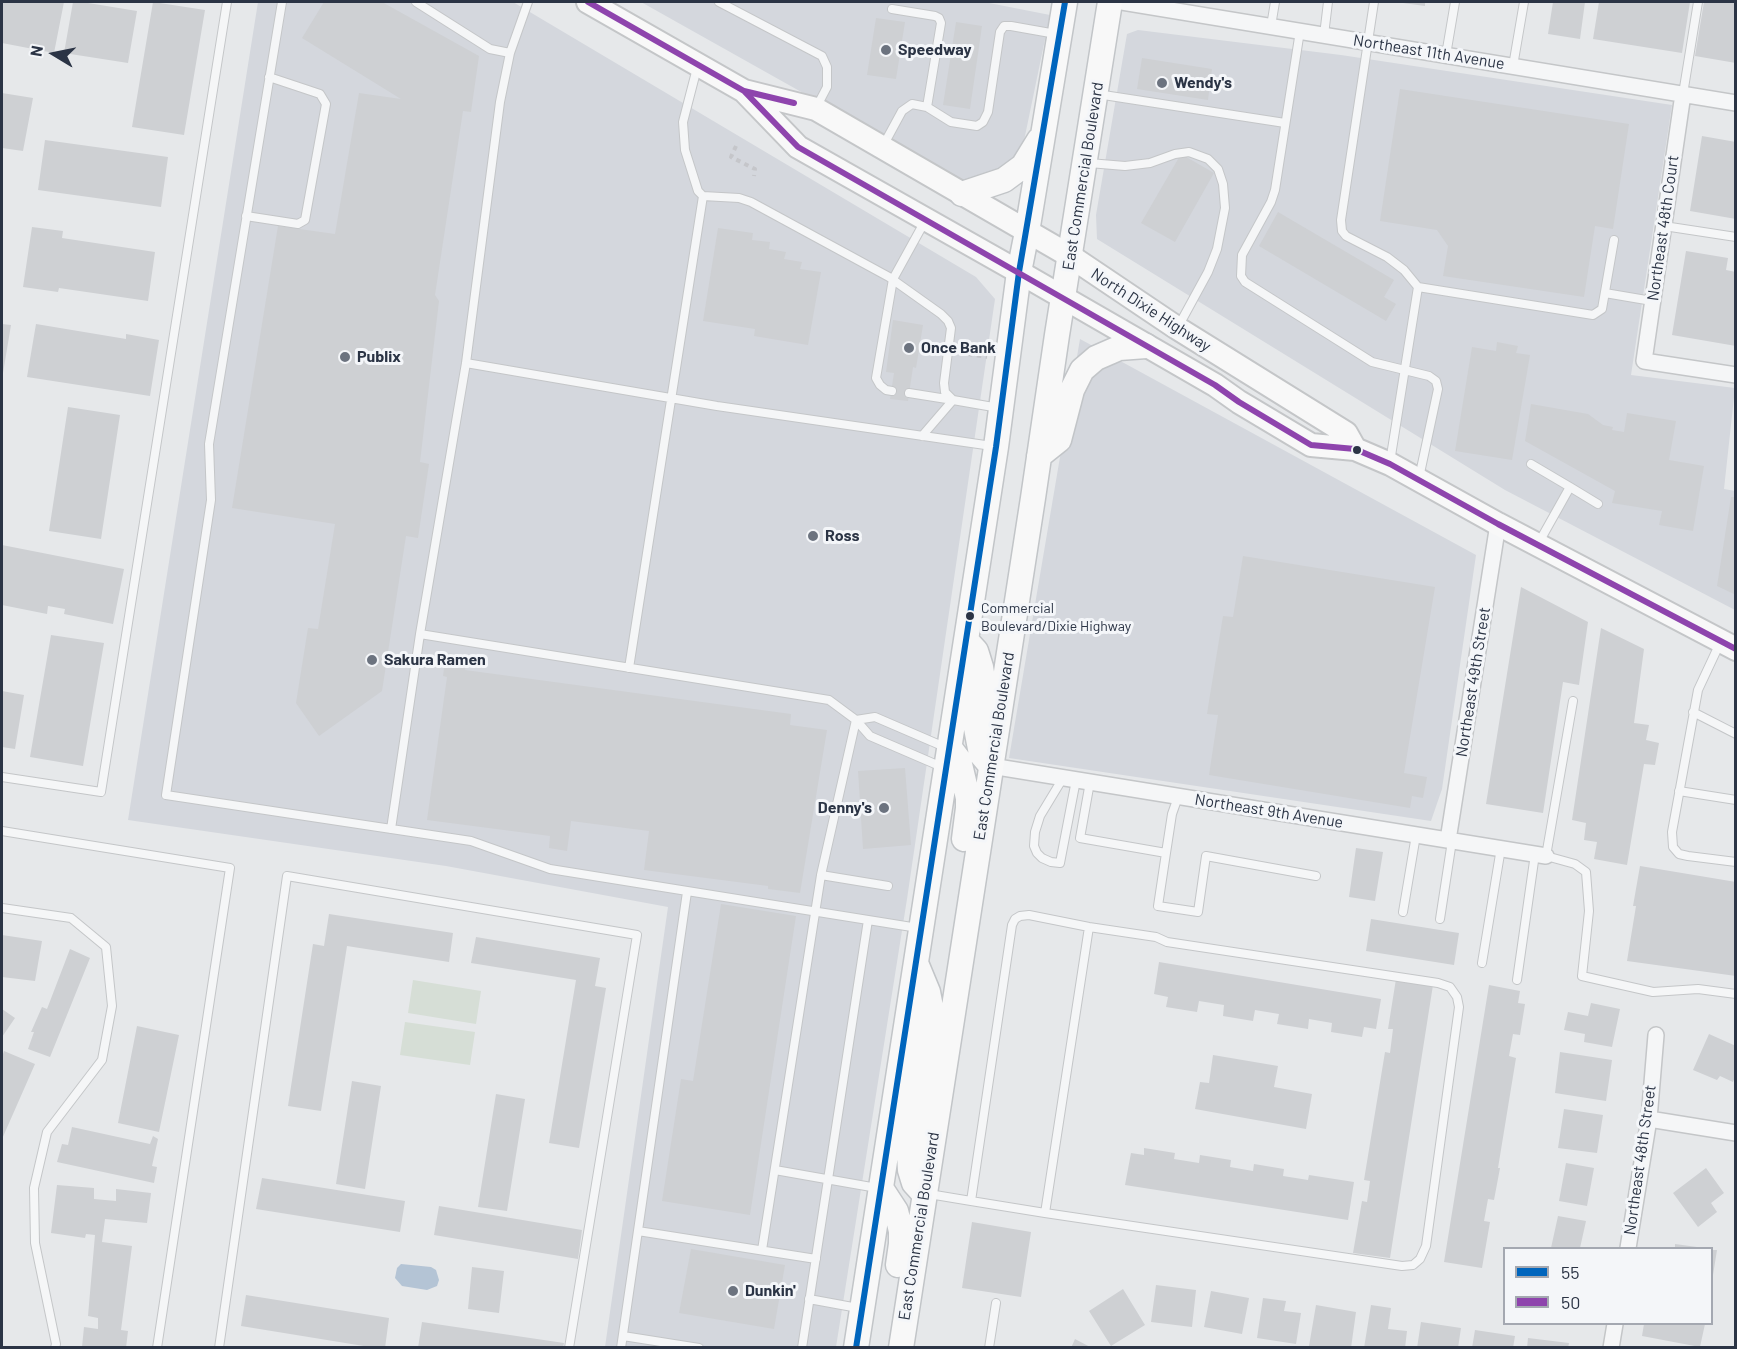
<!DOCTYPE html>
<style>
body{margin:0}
#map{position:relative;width:1737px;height:1349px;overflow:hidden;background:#e6e8ea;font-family:Barlow,sans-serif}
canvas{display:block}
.frame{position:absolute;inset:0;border:3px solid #2b3445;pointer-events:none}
.legend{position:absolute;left:1503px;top:1247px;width:210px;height:78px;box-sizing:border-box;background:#f4f6f9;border:2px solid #a4a8b1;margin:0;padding:8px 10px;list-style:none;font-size:18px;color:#2b3445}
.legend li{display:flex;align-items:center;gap:12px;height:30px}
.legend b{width:30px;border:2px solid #a4a8b1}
.north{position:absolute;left:24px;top:24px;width:60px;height:60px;-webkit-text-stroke:4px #f4f6f9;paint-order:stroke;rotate:280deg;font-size:16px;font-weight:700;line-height:24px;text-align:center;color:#2b3445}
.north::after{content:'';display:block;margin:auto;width:21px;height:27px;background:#2b3445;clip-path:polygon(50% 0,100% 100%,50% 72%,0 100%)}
</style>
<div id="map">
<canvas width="1737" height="1349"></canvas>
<div class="frame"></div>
<ul class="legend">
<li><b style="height:8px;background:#0065bd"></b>55</li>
<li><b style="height:8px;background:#8e44ad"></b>50</li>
</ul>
<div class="north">N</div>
</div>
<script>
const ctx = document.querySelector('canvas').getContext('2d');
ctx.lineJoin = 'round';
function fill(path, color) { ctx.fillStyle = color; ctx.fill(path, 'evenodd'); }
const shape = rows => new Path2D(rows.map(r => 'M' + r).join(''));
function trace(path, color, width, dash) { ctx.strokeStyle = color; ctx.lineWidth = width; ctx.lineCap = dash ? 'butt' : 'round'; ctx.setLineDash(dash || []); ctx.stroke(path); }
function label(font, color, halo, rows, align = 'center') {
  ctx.font = font + ' Barlow,sans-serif'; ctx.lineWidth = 6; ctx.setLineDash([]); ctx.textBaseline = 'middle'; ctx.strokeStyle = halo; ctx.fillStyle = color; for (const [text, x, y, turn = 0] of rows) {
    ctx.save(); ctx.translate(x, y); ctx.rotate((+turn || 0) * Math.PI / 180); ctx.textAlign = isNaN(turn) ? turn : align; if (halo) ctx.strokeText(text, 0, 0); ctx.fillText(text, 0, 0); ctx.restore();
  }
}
fill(shape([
 [258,2,513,2,976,277,995,299,907,899,836,1347,605,1347,668,907,446,866,128,820],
 [641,2,984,2,1050,15,1019,165,972,183,951,176],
 [1138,30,1341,55,1672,105,1631,375,1735,388,1724,489,1735,491,1735,610,1505,490,1097,239,1096,215,1127,34],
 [1080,339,1476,555,1442,789,1431,821,1009,758]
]), '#d4d7dd');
fill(shape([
 [413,980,481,991,476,1024,408,1013],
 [405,1022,475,1032,470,1065,400,1055]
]), '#d6ded6');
fill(shape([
 [401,1264,431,1267,436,1270,439,1280,437,1286,427,1290,402,1286,395,1278,397,1268]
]), '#b4c4d5');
fill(shape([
 [2,2,64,2,54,53,2,43],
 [73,2,82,2,137,11,128,63,64,53],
 [153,2,205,10,184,135,132,127],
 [324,2,382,2,479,56,471,112,463,111,435,295,439,301,420,462,429,464,418,538,406,536,382,691,319,736,296,703,308,628,318,629,335,524,232,508,278,226,335,234,359,93,401,99,302,38],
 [1403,2,1425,2,1425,6,1403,3],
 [1553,2,1585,2,1580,39,1548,34],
 [1599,2,1690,2,1682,53,1593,39],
 [1704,2,1736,2,1736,63,1695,56],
 [876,18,905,22,896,79,867,75],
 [956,22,982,26,970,109,943,105],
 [1142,58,1212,69,1208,100,1137,89],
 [1400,89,1629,124,1613,229,1595,226,1584,297,1443,276,1448,246,1437,230,1380,221],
 [2,93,33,98,23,151,2,148],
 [1702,136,1736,142,1736,219,1690,211],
 [45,140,168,157,161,207,38,190],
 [1181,154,1214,173,1175,242,1141,223],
 [1278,212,1394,280,1384,297,1396,304,1386,321,1259,246],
 [32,227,63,231,62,238,155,252,148,301,59,288,58,292,23,287],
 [718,228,753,233,752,240,770,242,769,249,786,252,784,259,802,262,800,269,821,272,808,345,754,336,755,329,703,321],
 [1686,251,1728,258,1726,270,1736,272,1736,346,1672,335],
 [893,320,923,325,916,368,913,367,908,401,890,399,894,373,886,372],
 [2,324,11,325,3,373,2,373],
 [36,324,126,339,126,334,159,340,150,396,27,377],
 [1497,342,1518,346,1516,353,1530,355,1512,460,1455,451,1472,347,1496,351],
 [1531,404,1588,414,1603,425,1613,427,1612,430,1624,432,1627,413,1676,421,1669,460,1704,466,1693,531,1659,525,1662,511,1612,503,1615,491,1525,441],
 [68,407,120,415,101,539,49,531],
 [1731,497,1736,497,1736,595,1717,586],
 [2,545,124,569,113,624,64,614,65,609,48,606,47,614,2,605],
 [1243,556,1435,587,1404,773,1427,777,1423,798,1412,796,1410,808,1209,775,1218,715,1207,714,1209,701,1223,616,1233,617],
 [1521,587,1588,622,1579,685,1563,682,1543,813,1486,804],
 [1601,628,1644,649,1634,723,1649,725,1646,740,1659,743,1655,765,1644,764,1627,865,1594,859,1597,842,1584,840,1586,823,1572,820],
 [51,635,104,643,83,766,30,757],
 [446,653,467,656,465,670,791,714,790,725,827,730,800,893,768,889,768,886,644,870,649,831,571,821,567,851,549,848,550,836,427,820,447,677,443,676],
 [2,691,24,695,15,749,2,747],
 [905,768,911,845,863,849,858,771],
 [1356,848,1383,852,1375,901,1349,897],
 [1640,866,1736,882,1736,976,1627,961,1636,906,1633,906],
 [721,904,796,916,750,1215,662,1201,681,1079,693,1081],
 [329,914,453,933,449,962,347,946,321,1111,288,1106,313,944,324,946],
 [1371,919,1459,933,1454,965,1366,951],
 [2,935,42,941,35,981,2,977],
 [476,937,600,958,595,986,606,988,579,1148,549,1143,576,980,471,963],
 [70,949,90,958,50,1057,28,1049,34,1032,31,1032,42,1007,47,1009],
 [1159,962,1381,999,1376,1029,1364,1027,1362,1037,1331,1032,1332,1023,1309,1019,1308,1029,1277,1024,1279,1014,1255,1010,1253,1021,1223,1016,1224,1005,1199,1001,1197,1012,1166,1007,1168,997,1154,994],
 [1396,979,1433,985,1390,1258,1353,1253,1362,1201,1367,1202,1370,1181,1364,1180,1385,1052,1390,1053,1393,1029,1388,1029],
 [1489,985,1520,991,1518,1003,1525,1004,1520,1035,1513,1034,1509,1056,1516,1058,1498,1168,1500,1168,1494,1200,1488,1199,1484,1221,1490,1222,1482,1268,1444,1262],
 [1591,1003,1620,1009,1612,1047,1584,1042,1585,1034,1564,1030,1568,1012,1588,1016],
 [2,1009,15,1018,2,1037],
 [137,1026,179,1035,159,1132,118,1123],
 [1709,1034,1736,1046,1736,1075,1733,1082,1720,1076,1717,1080,1693,1070],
 [4,1051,35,1064,2,1139,2,1057],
 [1560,1052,1612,1060,1606,1101,1555,1093],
 [1213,1055,1278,1066,1274,1087,1312,1094,1306,1129,1195,1109,1200,1082,1209,1083],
 [352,1081,381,1086,365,1189,336,1184],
 [496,1094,525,1099,507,1211,478,1207],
 [1564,1109,1603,1115,1597,1153,1558,1148],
 [72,1127,150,1144,153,1136,158,1139,152,1166,157,1167,154,1183,57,1162,62,1144,68,1145],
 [1144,1148,1175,1153,1174,1159,1199,1163,1200,1155,1231,1160,1230,1167,1253,1171,1254,1164,1284,1169,1283,1176,1308,1180,1309,1175,1354,1182,1348,1220,1125,1185,1131,1153,1144,1155],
 [1566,1163,1594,1168,1587,1206,1559,1201],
 [1706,1168,1724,1193,1711,1203,1717,1212,1698,1227,1673,1193],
 [262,1178,405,1201,400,1232,256,1209],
 [57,1185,94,1188,94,1199,116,1201,116,1189,151,1193,147,1223,105,1219,102,1242,132,1246,121,1330,128,1331,126,1348,82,1347,84,1327,98,1329,98,1318,88,1316,95,1235,86,1234,85,1238,51,1233],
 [439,1206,582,1230,578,1259,434,1235],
 [1558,1216,1586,1221,1580,1248,1551,1248],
 [972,1222,1031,1232,1021,1297,962,1288],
 [1675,1244,1697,1247,1697,1248,1675,1248],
 [691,1249,785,1265,774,1329,679,1313],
 [1712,1250,1717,1250,1713,1275,1712,1275],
 [472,1267,504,1271,499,1313,468,1309],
 [1156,1285,1196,1290,1192,1327,1151,1322],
 [1123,1289,1145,1325,1111,1346,1089,1311],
 [1211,1291,1249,1298,1242,1334,1204,1327],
 [246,1295,389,1318,385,1348,376,1348,241,1326],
 [1263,1298,1286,1301,1284,1311,1301,1313,1296,1344,1257,1338],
 [1316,1305,1356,1312,1351,1348,1320,1348,1309,1346],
 [1371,1305,1391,1308,1388,1329,1407,1331,1405,1348,1364,1348],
 [422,1322,564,1343,563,1348,418,1348],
 [1421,1322,1461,1328,1458,1348,1417,1348],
 [1644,1324,1705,1324,1700,1347,1642,1336],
 [1475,1330,1515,1336,1513,1348,1472,1348],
 [1528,1338,1569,1343,1568,1348,1527,1348],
 [1075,1339,1092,1348,1071,1348]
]), '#ced0d3');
const service = shape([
 [282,2,209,444,211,500,166,795,471,841,550,869,918,928],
 [416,2,490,49,510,53],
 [719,2,822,56,827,67,827,87,816,108],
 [1374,2,1341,220,1342,231,1346,236,1387,257,1404,270,1418,287],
 [1271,26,1275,2],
 [1300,31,1275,190,1271,202,1242,255,1241,276,1245,282,1372,362,1429,376,1436,381,1438,389,1419,478],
 [1324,35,1328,2],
 [1446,55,1455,2],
 [1513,66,1524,2],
 [697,68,683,122,685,150,698,191,703,196,739,198,751,202,889,277,941,314,948,321,951,328,944,383,945,392,953,400],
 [1097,94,1285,123],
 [1683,94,1698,2],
 [927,107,951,122,977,126,983,122,988,112,1000,32,1004,26,1011,26,1056,34],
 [883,146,902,111,912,104,927,107,941,23,939,18,935,16,892,9],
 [1089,163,1125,166,1150,163,1175,154,1189,152,1208,159,1218,169,1223,184,1225,208,1217,249,1208,272,1178,327],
 [246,216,298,224,305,220,326,104,320,94,269,77],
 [1664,226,1736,237],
 [1605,293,1652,301],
 [466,363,717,406,992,446],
 [892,391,886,390,880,385,876,378,893,279,925,221],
 [909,393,953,400],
 [922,436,953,400,999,408],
 [1390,462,1418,287,1593,315,1602,309,1614,240],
 [1531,464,1570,487],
 [1538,544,1570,487,1598,504],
 [420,634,829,700,856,720,870,736,942,767],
 [1720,643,1698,690,1672,832,1673,847,1679,854,1688,856,1736,862],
 [629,668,703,196],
 [1573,701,1546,856,1575,864,1586,872,1589,911,1582,976,1653,992,1698,989,1736,994],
 [1693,712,1736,734],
 [856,720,875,717,947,748],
 [2,777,101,792,227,2],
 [1063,778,1040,816,1035,832,1034,846,1037,853,1042,858,1051,862,1060,863,1076,780],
 [1090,782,1080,838,1166,853,1172,814,1178,797],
 [1679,791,1736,800],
 [391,829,420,634,466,363,500,102,510,53,528,2],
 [2,831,230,868,157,1348],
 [1166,853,1158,906,1198,912,1206,856,1316,876],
 [821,875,888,886],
 [2,908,71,918,106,947,112,1006,102,1060,47,1132,34,1188,35,1243,56,1344,55,1348],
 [1403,912,1416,835],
 [1440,919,1452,841],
 [1482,963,1501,848],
 [1517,980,1535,854],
 [775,1170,877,1188],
 [929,1194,971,1201,1045,1213,1402,1266,1413,1265,1420,1259,1426,1246,1459,1007,1457,997,1450,987,1438,983,1167,942,1156,937,1089,927,1029,915,1020,916,1015,919,1012,925,971,1201],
 [1045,1213,1089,927],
 [638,1231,816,1259],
 [762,1250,821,875,856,720],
 [809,1299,858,1308],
 [623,1336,699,1348],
 [219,1348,287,876,637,935,569,1348],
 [621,1348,687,892],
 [802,1348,868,920],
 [989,1348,996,1303]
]);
const minor = shape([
 [1122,2,1736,103],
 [1683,94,1644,361,1736,375],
 [991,766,1546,856],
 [1448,840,1498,524],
 [1649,1119,1736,1133],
 [1628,1248,1649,1119,1656,1035],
 [1611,1348,1615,1324]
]);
const secondary = shape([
 [588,2,744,91,816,109,1070,256,1177,328,1346,433,1355,449],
 [744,91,798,147,1019,272,1215,385,1239,402,1311,445,1355,449,1390,464,1498,524,1736,649]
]);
const primary = shape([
 [962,194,1004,180,1023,166,1039,140],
 [1039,456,1059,440,1072,390,1082,370,1096,358,1119,348,1146,346],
 [966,640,976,651,981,667,983,679,976,728,981,754,991,766],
 [950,748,959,760,968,798,968,808,964,839],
 [916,963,928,992,931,1007,909,1153,910,1170,914,1183,924,1194],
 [881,1188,896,1211,901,1231,901,1244,898,1265],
 [856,1348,996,447,1019,272,1027,232,1065,2],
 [901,1348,1033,498,1057,335,1110,2]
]);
trace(service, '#c4c6c8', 10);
trace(minor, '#c4c6c8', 18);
trace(secondary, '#c4c6c8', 26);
trace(primary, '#c2c5c8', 27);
trace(shape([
 [736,146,731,157,755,169,754,176],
 [968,354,987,357]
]), '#c5c6ca', 4, [4.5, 4.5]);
trace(service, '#f5f6f7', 8);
trace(minor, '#f5f6f7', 15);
trace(secondary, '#f8f8f8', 22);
trace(primary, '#f8f8f8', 24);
trace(shape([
 [856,1348,996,447,1019,272,1065,2]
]), '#0065bd', 6);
trace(shape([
 [588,2,744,91,794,103],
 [744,91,798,147,1215,385,1239,402,1311,445,1355,449,1390,464,1498,524,1736,649]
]), '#8e44ad', 6);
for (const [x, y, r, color] of [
 [886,50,6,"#6c737f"],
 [1162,83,6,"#6c737f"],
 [909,348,6,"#6c737f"],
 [345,357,6,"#6c737f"],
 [1357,450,5,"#2b3445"],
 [813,536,6,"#6c737f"],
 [970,616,5,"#2b3445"],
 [372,660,6,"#6c737f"],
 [884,808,6,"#6c737f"],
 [733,1291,6,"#6c737f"]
]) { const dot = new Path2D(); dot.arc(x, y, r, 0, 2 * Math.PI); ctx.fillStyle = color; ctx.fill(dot); trace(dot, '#f4f6f9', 2); }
label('14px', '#2b3445', '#f4f6f9', [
 ["Commercial",981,608],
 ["Boulevard/Dixie Highway",981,626]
], 'left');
label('bold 16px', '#2b3445', '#f4f6f9', [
 ["Speedway",898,50],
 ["Wendy's",1174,83],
 ["Once Bank",921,348],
 ["Publix",357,357],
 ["Ross",825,536],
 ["Sakura Ramen",384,660],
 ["Denny's",872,808,"right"],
 ["Dunkin'",745,1291]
], 'left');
label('16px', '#2b3445', '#f4f6f9', [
 ["Northeast 11th Avenue",1429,52,9],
 ["East Commercial Boulevard",1083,176,-81],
 ["Northeast 48th Court",1663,228,-82],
 ["North Dixie Highway",1151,310,33],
 ["Northeast 49th Street",1473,682,-81],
 ["East Commercial Boulevard",994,746,-81],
 ["Northeast 9th Avenue",1269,811,9],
 ["Northeast 48th Street",1640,1160,-82],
 ["East Commercial Boulevard",919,1226,-81]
]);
</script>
